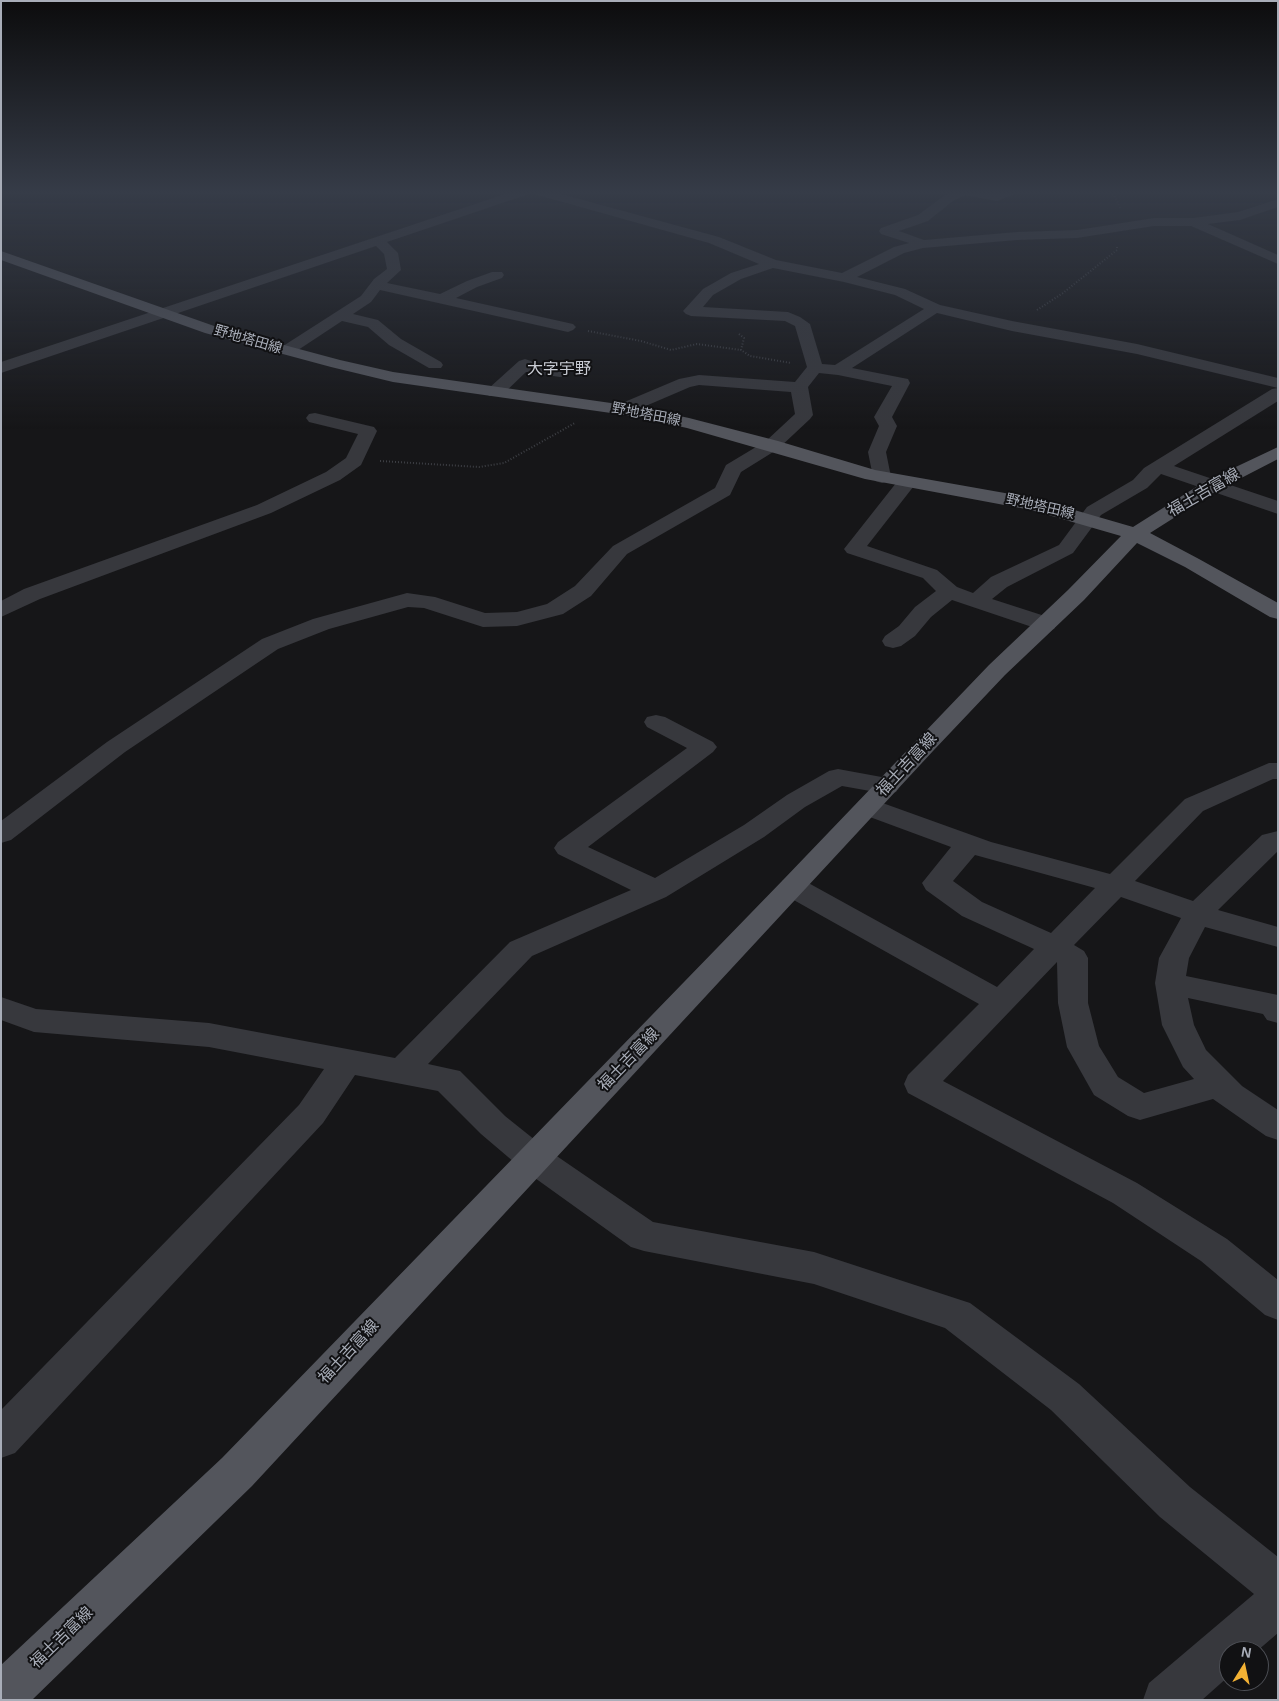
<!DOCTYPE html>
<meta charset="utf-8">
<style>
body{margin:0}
#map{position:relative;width:1279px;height:1701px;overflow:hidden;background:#161618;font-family:Arial,sans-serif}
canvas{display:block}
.frame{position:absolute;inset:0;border:2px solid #a8adb8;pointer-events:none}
.north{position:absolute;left:1219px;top:1641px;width:50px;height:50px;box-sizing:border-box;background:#111113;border:1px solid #4d4f55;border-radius:50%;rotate:10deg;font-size:14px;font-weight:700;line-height:20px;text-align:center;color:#a8adb8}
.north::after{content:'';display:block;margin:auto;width:18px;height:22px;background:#f2b134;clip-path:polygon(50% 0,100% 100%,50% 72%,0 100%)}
</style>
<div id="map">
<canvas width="1279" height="1701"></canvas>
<div class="frame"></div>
<div class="north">N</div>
</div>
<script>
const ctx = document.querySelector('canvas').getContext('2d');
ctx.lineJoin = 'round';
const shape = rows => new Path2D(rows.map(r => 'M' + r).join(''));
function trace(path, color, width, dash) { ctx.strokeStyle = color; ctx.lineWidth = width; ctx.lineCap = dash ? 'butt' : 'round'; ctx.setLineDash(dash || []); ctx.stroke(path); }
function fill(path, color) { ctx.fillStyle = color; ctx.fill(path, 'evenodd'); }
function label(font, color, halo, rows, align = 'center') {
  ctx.font = font + ' Arial,"Noto Sans JP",sans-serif'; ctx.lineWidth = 4; ctx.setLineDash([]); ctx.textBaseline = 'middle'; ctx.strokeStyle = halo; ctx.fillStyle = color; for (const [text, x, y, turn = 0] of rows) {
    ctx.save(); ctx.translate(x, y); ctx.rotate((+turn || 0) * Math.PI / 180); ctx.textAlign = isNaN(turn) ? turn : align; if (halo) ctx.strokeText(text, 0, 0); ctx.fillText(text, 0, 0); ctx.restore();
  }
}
trace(shape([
 [1104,191,1114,195,1121,209],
 [1037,310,1063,293,1117,250,1117,247],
 [588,331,641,341,671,350,697,344,741,350],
 [739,334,744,338,741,350,750,356,791,363],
 [380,461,479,467,504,463,575,423]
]), '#3d3f44', 2, [1, 2]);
fill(shape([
 [514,191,531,191,529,194,387,242,398,253,401,270,387,283,440,294,467,281,492,272,502,272,504,275,502,278,477,287,456,298,573,324,576,327,573,330,568,332,380,290,371,302,353,314,378,320,401,339,441,362,443,365,441,368,429,368,389,345,368,327,342,321,292,354,280,354,278,351,280,348,361,296,374,279,387,269,384,254,376,246,1,373,1,362,514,191],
 [532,191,550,191,719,237,776,260,842,273,894,247,909,243,881,234,879,231,881,228,918,215,945,195,955,191,982,191,996,193,1002,191,1017,191,1015,194,997,201,965,195,953,201,928,221,899,231,924,240,1017,232,1077,230,1154,218,1193,218,1238,212,1278,199,1278,207,1240,220,1208,224,1278,255,1278,264,1191,226,1154,226,1077,238,1017,240,923,248,904,253,857,277,905,289,940,305,1012,321,1137,344,1278,378,1278,401,1174,466,1278,501,1278,514,1161,474,1147,488,1101,515,1073,553,1007,587,992,599,1054,619,1057,624,1054,629,1046,631,1038,629,952,600,931,617,915,636,901,646,893,648,885,646,882,641,885,636,899,626,915,607,936,591,923,578,847,553,844,549,900,478,907,476,914,478,917,482,867,546,937,570,957,587,973,593,991,577,1059,545,1087,507,1133,480,1144,468,1272,389,1278,388,1137,354,1012,331,937,313,852,368,908,379,910,383,892,417,897,426,886,452,891,477,889,481,882,483,875,481,873,477,868,452,879,426,874,417,892,386,838,375,819,373,808,387,813,415,810,419,778,449,741,472,730,495,627,554,591,596,563,614,517,626,483,627,424,608,408,607,329,629,278,649,125,752,11,840,1,843,1,821,107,742,262,639,313,619,407,593,435,597,485,613,517,612,547,604,575,586,613,546,715,488,726,465,766,441,795,414,791,392,699,385,690,387,627,414,621,415,615,414,612,410,615,406,679,379,699,375,795,382,807,367,795,326,785,321,691,316,686,314,683,311,703,289,731,273,759,264,709,243,534,194,532,191],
 [773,268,844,282,895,295,924,309,835,365,822,364,810,324,800,317,788,312,703,307,713,295,741,279,773,268],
 [525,359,531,361,533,363,566,368,568,372,566,376,560,377,526,372,501,396,489,396,486,392,489,388,519,361,525,359],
 [315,413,374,427,377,431,361,465,340,480,271,513,40,599,1,617,1,601,24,589,257,505,326,472,346,458,358,434,309,422,306,418,309,414,315,413],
 [656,715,665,717,713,742,717,747,713,752,588,847,655,878,744,825,787,795,829,771,838,769,887,778,896,780,900,786,896,792,887,794,842,786,805,807,764,837,666,897,532,956,428,1064,460,1071,505,1116,545,1148,653,1222,814,1252,970,1303,1079,1384,1190,1487,1278,1557,1278,1633,1257,1651,1229,1651,1229,1676,1202,1700,1143,1700,1149,1683,1254,1594,1160,1517,1051,1410,945,1328,814,1284,644,1251,631,1247,521,1168,481,1134,438,1091,355,1075,323,1123,15,1453,1,1458,1,1410,299,1105,324,1069,209,1047,34,1032,1,1020,1,997,36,1009,209,1023,395,1058,510,942,631,890,558,854,554,848,558,842,687,748,647,727,644,722,647,717,656,715],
 [1269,763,1278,763,1278,779,1273,779,1203,811,1135,881,1193,901,1262,835,1278,831,1278,851,1218,910,1278,927,1278,947,1205,927,1189,958,1186,976,1278,995,1278,1023,1267,1020,1263,1014,1188,998,1194,1025,1206,1050,1242,1086,1278,1110,1278,1140,1266,1136,1213,1099,1140,1120,1128,1116,1094,1095,1067,1047,1058,1003,1057,962,943,1081,1137,1183,1227,1239,1278,1280,1278,1320,1265,1315,1201,1261,1113,1203,908,1093,904,1084,908,1075,979,1004,783,894,779,887,783,880,793,878,803,880,997,987,1034,949,962,916,926,890,922,883,951,847,859,813,855,807,859,801,868,799,877,801,991,842,1110,874,1185,799,1269,763],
 [975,855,1095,888,1051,933,982,902,953,881,975,855],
 [1121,897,1181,918,1159,958,1155,983,1162,1025,1183,1067,1194,1079,1144,1093,1118,1077,1099,1046,1088,1003,1088,958,1084,951,1074,945,1121,897]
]), '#37383d');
fill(shape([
 [1,251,217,327,340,360,393,372,632,406,689,418,778,441,875,470,1033,498,1133,527,1204,482,1278,447,1278,459,1218,490,1150,533,1199,559,1278,603,1278,619,1270,617,1185,567,1137,543,1084,600,1005,675,933,751,252,1486,32,1700,1,1700,1,1665,222,1458,783,880,989,665,1068,590,1121,536,1031,510,865,479,687,428,632,416,393,382,331,367,205,333,1,260,1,251]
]), '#53555c');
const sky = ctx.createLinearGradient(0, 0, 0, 429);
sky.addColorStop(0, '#0c0c0d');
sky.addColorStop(0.45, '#363c48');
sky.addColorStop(1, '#363c4800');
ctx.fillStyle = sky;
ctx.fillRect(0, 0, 1279, 429);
label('14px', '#a8adb8', '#111113', [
 ["野地塔田線",248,340,16],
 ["野地塔田線",646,415,11],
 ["野地塔田線",1040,507,13]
]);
label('16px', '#c9ccd4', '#111113', [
 ["大字宇野",559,370]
]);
label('16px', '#a8adb8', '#111113', [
 ["福土吉富線",1204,493,-30],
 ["福土吉富線",907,765,-47],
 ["福土吉富線",629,1060,-46],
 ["福土吉富線",349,1352,-47],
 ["福土吉富線",62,1638,-44]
]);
</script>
